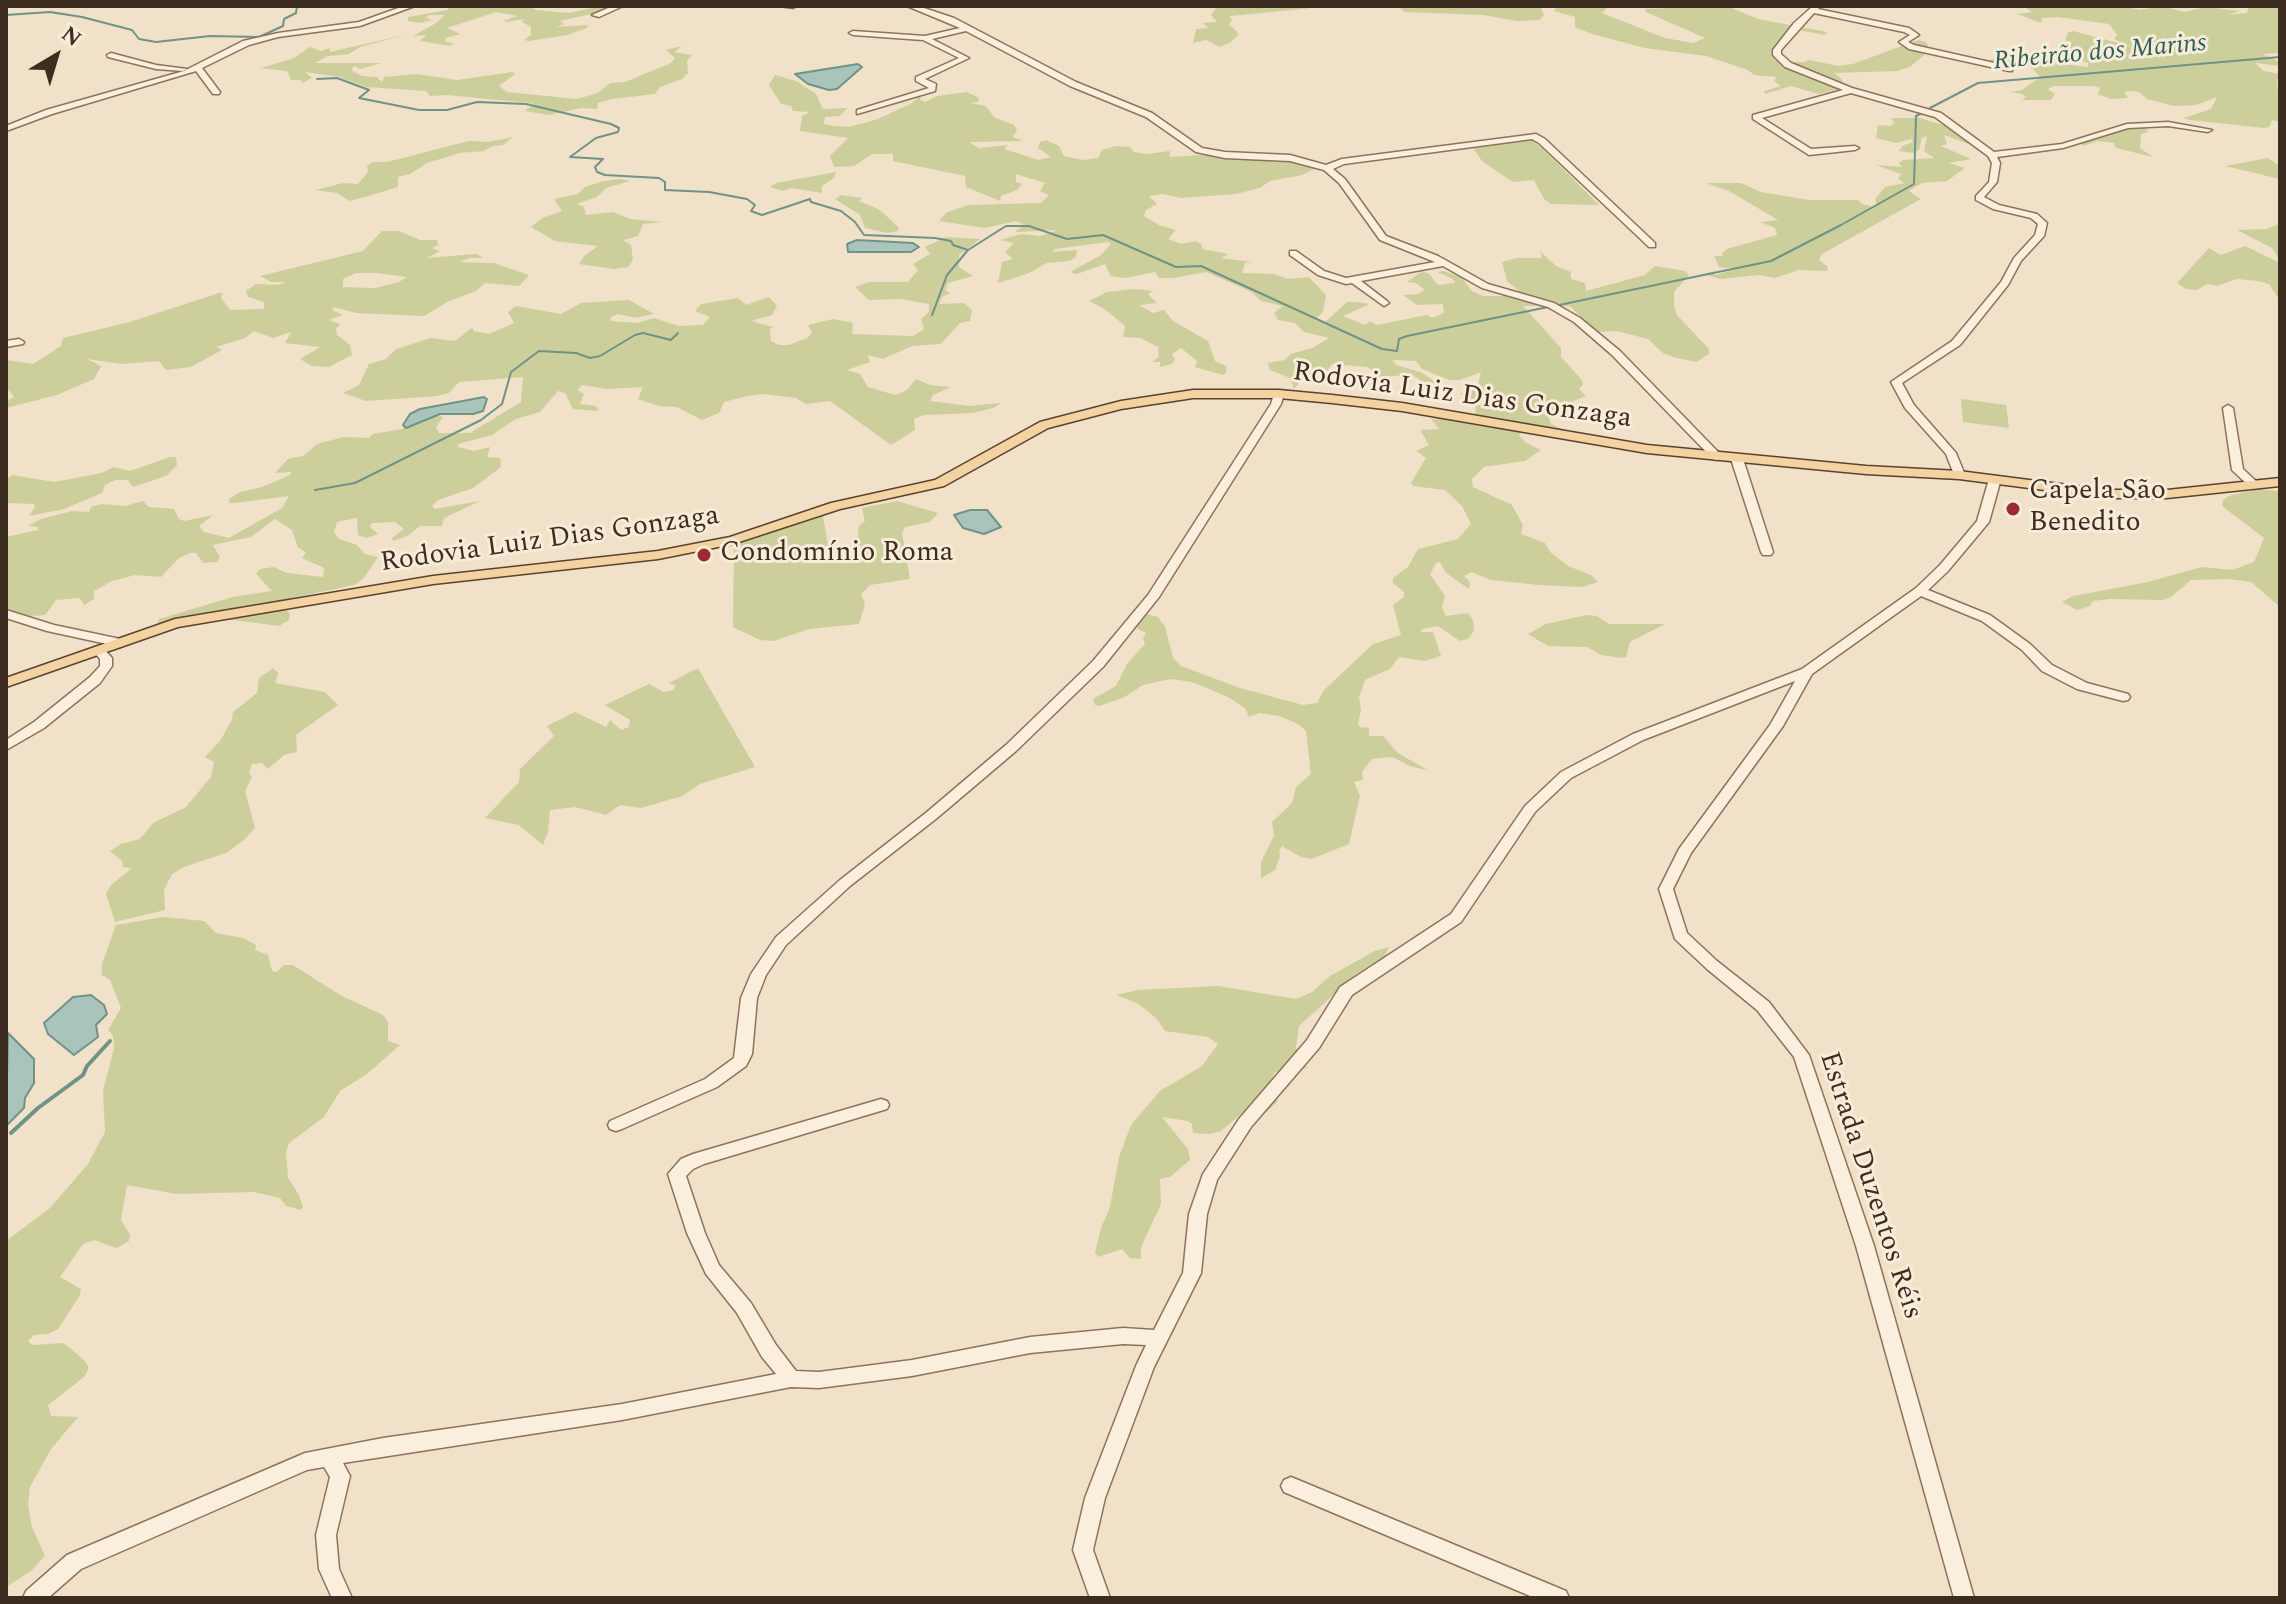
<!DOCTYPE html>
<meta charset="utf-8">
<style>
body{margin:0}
#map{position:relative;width:2286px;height:1604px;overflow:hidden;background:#f0e1c8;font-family:Spectral,serif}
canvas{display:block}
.frame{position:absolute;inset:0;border:8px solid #3d2c20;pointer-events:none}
.north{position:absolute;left:16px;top:16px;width:80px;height:80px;-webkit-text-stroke:6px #f7ecd8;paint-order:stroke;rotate:38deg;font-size:22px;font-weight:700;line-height:32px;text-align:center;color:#3d2c20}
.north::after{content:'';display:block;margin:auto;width:28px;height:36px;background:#3d2c20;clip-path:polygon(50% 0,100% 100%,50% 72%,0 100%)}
</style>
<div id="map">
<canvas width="2286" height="1604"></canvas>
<div class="frame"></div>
<div class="north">N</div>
</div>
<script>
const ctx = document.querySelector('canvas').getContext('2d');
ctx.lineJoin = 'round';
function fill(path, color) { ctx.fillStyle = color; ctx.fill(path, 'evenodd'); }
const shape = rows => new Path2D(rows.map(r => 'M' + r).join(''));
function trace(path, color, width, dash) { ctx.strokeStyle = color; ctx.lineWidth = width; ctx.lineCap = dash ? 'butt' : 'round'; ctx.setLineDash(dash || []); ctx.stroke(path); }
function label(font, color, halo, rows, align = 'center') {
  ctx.font = font + ' Spectral,serif'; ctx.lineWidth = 6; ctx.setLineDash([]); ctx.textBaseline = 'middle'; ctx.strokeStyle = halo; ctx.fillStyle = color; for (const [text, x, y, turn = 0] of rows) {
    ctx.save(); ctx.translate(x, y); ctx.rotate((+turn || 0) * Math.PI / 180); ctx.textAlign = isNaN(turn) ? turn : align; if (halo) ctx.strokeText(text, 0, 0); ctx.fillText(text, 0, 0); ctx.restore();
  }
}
fill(shape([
 [449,6,530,6,536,10,569,13,601,6,627,6,560,21,565,24,556,27,588,25,587,28,567,35,529,41,524,40,531,35,531,27,522,22,524,19,507,22,503,21,517,16,496,12,447,28,461,34,446,38,445,41,454,44,450,46,420,41,426,35,413,36,438,22,444,15,429,15,426,18,433,20,419,23,408,21,408,17,448,10],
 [1211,6,1241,7,1332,6,1231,16,1229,18,1233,19,1229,24,1239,34,1231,42,1220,47,1206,40,1193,43,1196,29,1209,28,1202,23,1217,22,1211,15,1217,7],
 [1398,6,1544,6,1541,9,1544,14,1540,20,1517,21,1483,15,1404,12],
 [1558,6,1609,6,1602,13,1665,38,1693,43,1705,38,1646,12,1645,9,1727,6,1758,19,1827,32,1825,35,1792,29,1778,50,1770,54,1787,62,1804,62,1809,60,1838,66,1853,64,1918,40,1926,42,1930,50,1910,67,1897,71,1834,73,1842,79,1843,88,1819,94,1791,86,1765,94,1764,91,1781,86,1774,81,1776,77,1754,75,1748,70,1706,56,1645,48,1592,34,1575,27,1575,17,1554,11],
 [2023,6,2122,6,2140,10,2162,6,2184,12,2207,7,2239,11,2229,15,2247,13,2249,6,2280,6,2280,53,2262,54,2280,62,2280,66,2255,63,2264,71,2280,74,2277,80,2280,122,2272,120,2269,127,2264,128,2190,120,2184,118,2211,109,2217,97,2196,105,2174,106,2147,99,2139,92,2130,91,2124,92,2128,98,2111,99,2098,94,2100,88,2094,86,2054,86,2048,89,2055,94,2051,100,2022,100,2026,97,2022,94,2010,92,2022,90,2040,77,2033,69,2024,62,1978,62,2005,57,2088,67,2088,63,2055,51,2065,44,2067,33,2073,31,2130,46,2114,39,2117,35,2109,24,2058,17,2042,18,2042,22,2038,22,2017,14,2032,12],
 [409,34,360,47,349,54,328,56,315,63,381,63,360,69,354,66,351,70,362,76,377,77,382,82,384,77,417,74,457,80,512,72,515,74,499,86,507,92,577,99,598,93,610,83,625,82,671,63,675,58,666,50,682,46,674,52,692,55,687,60,688,73,682,79,660,87,655,94,612,99,598,103,597,109,582,108,549,115,525,111,534,104,530,103,447,95,430,96,426,91,366,87,340,77,305,72,312,78,302,83,301,80,291,80,287,71,261,68,294,58,310,47,320,51,330,48,330,52],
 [775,75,796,81,816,94,823,109,847,108,840,116,825,117,824,124,834,126,849,127,878,119,912,103,921,95,920,100,925,102,937,96,967,92,979,98,978,102,970,103,986,106,994,117,1014,125,1017,130,1013,137,1023,141,969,142,979,148,1008,145,1004,149,1038,160,1051,157,1038,148,1040,142,1046,140,1059,146,1064,156,1082,160,1098,158,1102,150,1116,146,1130,147,1134,152,1147,154,1170,151,1170,157,1215,154,1254,160,1283,159,1318,167,1302,175,1270,181,1260,188,1236,194,1181,198,1163,194,1149,196,1157,204,1146,210,1144,216,1159,225,1176,230,1168,239,1181,244,1196,241,1202,245,1202,249,1229,254,1221,258,1252,262,1245,263,1242,273,1274,274,1288,279,1309,277,1326,295,1323,312,1315,320,1324,323,1347,302,1356,302,1370,304,1343,316,1365,325,1370,321,1377,325,1427,315,1432,318,1444,313,1443,304,1417,305,1403,295,1418,294,1425,290,1416,283,1407,282,1422,271,1429,274,1438,285,1455,283,1453,279,1438,272,1443,271,1461,277,1472,291,1483,296,1512,296,1520,292,1507,281,1502,262,1517,258,1542,258,1540,251,1556,266,1571,272,1571,279,1585,283,1586,291,1645,275,1655,266,1685,271,1689,275,1674,292,1674,306,1677,315,1709,349,1709,354,1696,362,1673,357,1663,353,1648,339,1617,331,1595,332,1570,306,1523,306,1561,348,1561,357,1581,379,1583,384,1579,389,1586,396,1568,403,1549,419,1551,424,1576,435,1522,430,1519,435,1525,442,1541,450,1525,461,1484,467,1472,479,1473,487,1512,505,1523,525,1521,534,1545,543,1550,552,1568,566,1591,575,1598,582,1582,587,1538,585,1491,580,1472,572,1464,576,1470,582,1469,589,1446,573,1440,562,1436,563,1430,574,1445,596,1442,607,1446,616,1468,613,1473,620,1474,631,1468,639,1460,641,1438,626,1422,629,1421,632,1433,632,1441,656,1424,661,1399,657,1390,669,1365,680,1359,697,1361,710,1358,724,1361,728,1369,727,1369,736,1383,736,1398,753,1429,771,1410,766,1392,757,1372,759,1362,772,1363,780,1354,782,1360,796,1349,844,1311,859,1301,857,1282,846,1279,850,1280,856,1275,870,1261,878,1261,862,1274,836,1272,822,1292,803,1296,787,1311,774,1306,731,1298,724,1279,716,1259,713,1249,717,1245,708,1228,697,1192,682,1170,679,1143,685,1123,698,1099,706,1095,705,1093,699,1116,686,1127,664,1145,644,1143,638,1146,633,1138,629,1136,623,1141,615,1147,614,1158,617,1165,627,1173,658,1181,666,1240,688,1303,705,1317,703,1324,690,1373,644,1401,635,1393,605,1404,597,1404,592,1393,583,1393,578,1408,567,1418,549,1458,539,1471,524,1462,506,1445,490,1413,486,1411,483,1426,458,1416,451,1429,445,1420,430,1439,429,1431,419,1443,418,1494,426,1475,419,1476,401,1460,394,1478,385,1481,372,1460,380,1449,380,1422,369,1416,361,1393,360,1396,365,1421,372,1437,383,1435,385,1425,383,1412,375,1373,377,1376,372,1367,367,1332,364,1326,373,1306,375,1294,389,1290,378,1270,370,1268,363,1285,360,1291,354,1312,348,1329,338,1304,332,1295,323,1278,320,1274,313,1283,306,1261,301,1252,292,1206,272,1173,278,1159,278,1155,272,1125,278,1111,276,1105,264,1077,274,1070,272,1101,255,1111,244,1108,242,1055,249,1052,252,1077,250,1076,257,1069,261,1047,263,1027,274,998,283,1002,262,1013,259,1005,252,1014,243,1000,240,1021,234,1040,236,1058,230,1015,232,1024,225,1016,221,985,228,939,221,947,212,969,205,1041,203,1049,195,1040,191,1045,183,1016,174,1016,182,1022,184,1017,190,1001,196,1000,201,966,187,965,176,893,161,893,154,872,154,854,166,834,167,830,156,848,138,800,131,802,116,810,112,793,111,791,106,781,104,769,85],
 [1891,118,1919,118,1947,126,1971,145,1944,135,1947,144,1941,146,1971,159,1949,163,1965,168,1947,181,1922,183,1909,191,1921,199,1822,254,1819,260,1828,267,1827,271,1799,270,1775,278,1760,275,1720,279,1707,275,1709,272,1716,275,1735,269,1719,267,1714,256,1723,256,1722,253,1727,249,1777,235,1775,228,1760,222,1778,220,1729,191,1706,183,1741,183,1761,192,1809,200,1858,200,1862,204,1874,207,1877,205,1875,199,1885,187,1905,183,1898,179,1901,174,1876,165,1902,167,1899,163,1903,160,1934,158,1924,151,1927,136,1922,138,1919,150,1913,153,1899,151,1902,146,1913,142,1912,139,1896,143,1876,138,1878,125,1891,126,1894,122],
 [2147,128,2148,132,2141,134,2140,148,2153,157,2116,148,2114,143,2098,141,2083,146,2078,142,2086,135,2111,129],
 [513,137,503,145,493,146,484,151,460,153,427,163,410,174,398,177,398,187,365,197,349,201,337,193,315,190,343,183,358,184,368,172,367,166,373,162,387,162,469,141,488,142],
 [1531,140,1543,149,1599,205,1551,204,1544,199,1534,180,1513,182,1482,161,1473,148],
 [2268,158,2280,166,2280,179,2225,166],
 [836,172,834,178,822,186,822,193,792,188,782,191,770,187,776,183],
 [621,179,630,181,606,188,597,197,577,204,584,207,586,215,613,212,630,219,662,222,643,224,638,236,623,240,631,245,633,260,628,267,614,269,579,264,585,255,598,246,555,241,531,227,542,218,562,211,554,199,578,194,585,187,604,181],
 [841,195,862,198,859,201,880,210,899,228,898,231,888,233,865,228,860,215,835,199],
 [2280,223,2280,261,2272,248,2237,230,2267,229],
 [382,231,399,231,420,240,437,240,438,245,432,248,440,251,427,258,476,254,484,258,469,258,460,262,494,263,529,275,519,286,485,283,476,291,449,301,424,316,356,313,334,307,332,310,343,315,329,320,340,324,336,329,337,335,350,345,352,355,329,367,312,366,300,359,320,347,285,343,291,332,273,338,254,331,245,338,216,347,222,350,191,367,166,370,159,361,122,364,87,359,101,366,94,379,57,395,6,408,6,401,14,397,6,387,6,360,33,364,61,346,63,338,130,322,219,293,223,293,221,298,230,310,264,309,264,302,248,297,246,291,256,284,278,285,286,282,271,282,260,276,363,251],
 [356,273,377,273,407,277,399,282,375,288,343,287,343,279],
 [946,237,980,239,959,255,959,267,973,276,948,283,945,290,950,293,942,297,939,304,964,303,972,310,970,321,960,323,941,344,912,346,883,359,868,355,870,362,847,370,860,374,868,387,895,395,907,390,916,379,930,385,951,387,933,395,930,401,969,406,1001,403,993,408,973,413,924,415,914,419,915,430,891,445,830,401,806,404,796,398,763,394,747,396,724,402,719,413,702,420,677,407,659,406,638,399,643,387,606,389,582,385,577,390,584,394,580,404,596,406,599,411,573,409,565,393,558,391,540,412,516,419,492,435,458,444,458,447,474,451,490,447,487,457,500,458,501,467,473,488,438,500,432,506,435,509,480,501,444,518,442,526,420,526,409,535,393,541,392,538,404,529,395,522,372,523,370,527,378,534,366,538,358,535,357,518,337,522,334,532,339,539,357,545,365,554,378,557,363,579,354,585,292,598,305,600,286,609,290,614,289,620,279,626,203,616,157,625,159,619,233,597,272,591,256,574,260,569,274,567,287,573,323,577,324,568,302,558,306,552,298,548,292,530,275,519,251,537,213,545,220,557,217,562,203,563,196,553,190,553,179,558,161,577,135,575,112,581,94,591,94,599,84,605,80,598,56,600,45,615,30,616,6,610,6,537,38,530,38,527,28,526,41,519,72,511,89,512,91,507,101,504,125,506,143,501,149,507,174,509,179,519,184,521,213,515,199,526,204,532,229,538,282,508,289,496,234,503,229,503,229,499,240,492,262,487,290,475,291,472,275,473,288,459,303,456,317,444,344,437,369,438,373,434,402,429,412,421,436,416,443,417,436,427,439,433,470,433,521,402,523,377,459,382,449,393,438,396,366,401,343,393,359,385,369,364,386,359,396,349,431,338,455,341,473,327,473,331,489,334,514,323,508,312,516,306,561,314,581,303,629,300,654,314,635,318,618,314,611,317,611,321,637,323,654,318,679,326,703,325,710,317,695,311,701,304,738,298,746,305,769,297,777,306,772,315,751,321,773,327,770,329,771,341,779,345,789,345,807,338,812,333,808,325,833,319,853,323,852,334,913,336,924,329,921,319,929,312,929,304,901,299,869,300,855,287,869,282,908,282,918,270,913,264,930,254,925,247],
 [2245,246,2280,263,2280,301,2269,284,2258,281,2237,279,2217,286,2207,284,2197,290,2186,289,2177,283,2209,248,2221,255],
 [1134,289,1154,291,1148,294,1157,303,1139,305,1153,313,1164,310,1173,321,1208,341,1215,361,1226,366,1226,373,1223,375,1195,367,1197,361,1181,348,1172,354,1175,360,1172,364,1160,367,1160,362,1152,362,1159,357,1158,347,1140,338,1123,337,1125,326,1106,310,1089,301,1107,292],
 [1961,399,2006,405,2009,428,1963,422],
 [170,457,176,457,177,465,166,476,133,487,128,480,115,480,105,485,102,493,64,509,29,516,35,507,34,504,6,503,6,480,12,475,54,482,102,473,114,467,130,471],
 [2258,489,2280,491,2280,607,2251,582,2229,579,2191,580,2171,597,2163,600,2110,599,2093,601,2090,606,2077,610,2062,602,2073,596,2148,582,2202,567,2232,570,2254,562,2264,538,2222,506,2223,500,2229,496],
 [897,501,938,513,930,522,905,527,902,533,910,579,870,585,861,594,865,605,859,624,809,629,774,641,760,640,733,627,734,545,823,516,829,551,852,547,857,544,859,526,865,521,862,508],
 [1587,615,1597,616,1609,624,1665,624,1630,642,1626,657,1622,658,1601,655,1587,647,1548,646,1528,634,1546,624],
 [273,668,278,673,275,683,325,692,338,705,296,735,297,752,284,755,268,769,262,763,252,764,249,773,252,777,245,791,255,828,244,840,226,853,184,867,172,874,164,890,165,910,115,922,106,894,111,885,132,868,123,867,122,861,110,851,121,844,140,839,153,823,186,807,211,777,214,762,205,757,220,741,232,720,233,712,257,693,259,678],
 [698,668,755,767,700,784,682,796,641,808,620,805,606,815,575,807,550,810,548,832,543,845,519,825,485,818,519,782,520,769,554,736,547,726,575,712,606,727,610,720,621,730,629,727,630,720,605,705,649,684,664,692,673,690,676,686,669,683],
 [163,917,204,921,216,933,243,938,256,945,255,950,268,955,272,971,277,972,284,965,293,965,340,995,383,1015,388,1022,388,1041,400,1045,367,1074,340,1091,324,1117,289,1143,286,1152,288,1178,299,1195,303,1207,301,1210,286,1206,280,1198,254,1192,176,1194,127,1185,121,1220,130,1235,129,1241,116,1248,94,1240,83,1244,60,1277,81,1289,80,1295,58,1329,48,1334,34,1335,28,1341,32,1345,64,1343,85,1361,89,1368,84,1377,48,1405,51,1416,78,1417,51,1449,30,1487,28,1505,32,1527,45,1556,31,1571,6,1587,6,1241,50,1208,88,1164,105,1132,103,1091,114,1048,113,1035,108,1030,121,1008,110,980,102,975,102,964,116,925],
 [1389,947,1385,956,1356,974,1299,1026,1296,1047,1302,1064,1308,1068,1284,1068,1274,1073,1272,1079,1280,1081,1281,1087,1277,1102,1269,1110,1252,1118,1256,1101,1221,1131,1210,1134,1193,1133,1192,1124,1188,1121,1162,1117,1188,1149,1190,1160,1170,1177,1160,1179,1161,1204,1141,1247,1141,1259,1130,1258,1122,1249,1098,1257,1095,1252,1101,1228,1110,1207,1119,1157,1131,1125,1160,1091,1202,1066,1218,1044,1208,1037,1165,1031,1157,1019,1139,1004,1116,995,1138,990,1218,986,1296,999,1312,992,1330,976,1375,951]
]), '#cccf9b');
const water = shape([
 [858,64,862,67,837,89,829,90,808,84,795,74,858,64],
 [857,240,913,243,919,247,911,252,848,252,847,244,857,240],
 [484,397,487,399,483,411,473,414,440,414,406,428,403,425,410,414,420,409,484,397],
 [970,510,987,510,1001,527,984,534,963,528,954,515,970,510],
 [91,995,104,1005,107,1014,96,1025,98,1037,74,1055,48,1034,44,1023,73,997,91,995],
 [8,1033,34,1059,34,1083,25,1098,24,1108,6,1126,8,1033]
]);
fill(water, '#a9c4ba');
trace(water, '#6f9387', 2);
trace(shape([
 [6,15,50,12,82,17,132,30,139,39,156,42,210,36,259,37,283,26,284,19,296,13,297,6],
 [317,79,337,78,369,90,359,98,419,110,447,110,477,102,526,104,611,124,619,128,618,132,596,138,570,157,603,159,595,167,597,172,605,175,659,178,665,182,665,190,709,192,747,199,755,205,751,211,762,215,810,199,811,202,841,211,855,222,864,235,935,238,951,241,953,245,968,250],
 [1930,108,1978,83,2280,57],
 [1559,305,1771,261,1841,225,1914,184,1916,116,1924,112],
 [932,315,947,275,968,250,1006,226,1029,226,1067,239,1103,235,1176,267,1201,266,1382,349,1397,351,1399,339,1407,336,1548,307],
 [315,490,355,483,481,420,502,404,511,372,539,351,576,353,590,358,600,356,635,335,643,333,671,340,678,333]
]), '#6f9387', 2);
trace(shape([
 [11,1133,38,1108,83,1075,87,1066,110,1041]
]), '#6f9387', 4);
const minor = shape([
 [404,6,415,6,360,26,278,37,249,45,202,68,220,92,219,94,213,94,196,71,52,114,6,131,6,126,46,110,184,71,243,41,278,33,359,22,404,6],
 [613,6,623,6,599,17,592,15,613,6],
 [779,6,797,6,793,8,779,6],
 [907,6,918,6,954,18,1076,82,1152,113,1202,148,1225,152,1290,155,1326,165,1342,159,1536,134,1545,139,1655,243,1655,247,1649,247,1539,143,1532,139,1344,164,1333,169,1345,179,1386,236,1438,256,1488,284,1554,303,1580,318,1620,351,1723,457,1717,460,1713,459,1612,355,1574,322,1548,307,1482,288,1443,266,1361,281,1387,301,1389,303,1384,306,1352,283,1346,284,1318,275,1290,255,1290,251,1296,251,1324,271,1346,278,1435,262,1380,240,1339,183,1324,170,1290,161,1225,158,1196,152,1146,117,1070,86,966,31,932,39,969,58,925,79,936,84,935,91,857,114,857,110,929,88,916,81,916,77,959,58,923,40,853,35,849,33,853,31,925,36,960,28,907,6],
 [1813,6,1821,6,1818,9,1909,28,1919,35,1908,42,1914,45,2012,67,2012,71,2009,71,1909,49,1899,42,1910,35,1904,32,1814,13,1781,50,1781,54,1791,63,1852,88,1941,113,1994,152,2062,144,2127,124,2168,122,2212,130,2208,132,2168,126,2128,128,2063,148,1997,157,2000,163,1997,182,1984,197,1999,205,2037,214,2047,223,2044,236,2021,261,2008,285,1960,345,1902,383,1914,405,1956,453,1965,475,1963,477,1955,477,1946,454,1905,408,1891,382,1952,341,2001,282,2014,258,2035,235,2038,224,2031,218,1993,209,1976,200,1976,196,1989,182,1992,163,1988,156,1935,117,1851,93,1762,118,1811,149,1855,146,1859,148,1855,150,1809,155,1753,119,1753,115,1843,90,1785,67,1773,55,1773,50,1794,23,1813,6],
 [111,53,156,65,187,69,183,71,156,69,108,57,107,55,111,53],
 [19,339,24,342,23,344,6,347,6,341,19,339],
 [1279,391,1284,394,1281,404,1159,597,1103,667,1016,751,937,818,850,886,786,945,766,975,757,998,752,1054,746,1066,717,1087,622,1129,616,1131,610,1129,608,1125,610,1121,705,1079,734,1058,741,998,751,974,776,937,840,880,927,812,1006,745,1093,661,1148,595,1271,404,1274,394,1279,391],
 [2228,405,2233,408,2243,469,2257,482,2257,486,2249,486,2232,470,2223,408,2228,405],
 [1737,456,1743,459,1773,552,1771,555,1763,555,1761,552,1731,459,1737,456],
 [1995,476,2001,479,1989,522,1948,571,1928,590,1990,615,2030,644,2052,665,2087,683,2128,694,2130,697,2128,700,2123,701,2077,689,2042,671,2022,650,1982,621,1921,596,1812,674,1783,726,1691,853,1673,889,1687,933,1717,961,1769,1002,1809,1055,1874,1246,1974,1598,1954,1598,1856,1246,1794,1057,1757,1010,1707,969,1675,939,1659,889,1679,849,1770,725,1795,681,1643,740,1571,778,1535,812,1461,922,1352,995,1319,1048,1251,1127,1217,1180,1207,1214,1201,1273,1154,1367,1105,1498,1093,1550,1110,1598,1090,1598,1073,1550,1085,1498,1136,1366,1146,1345,1123,1344,1030,1353,912,1376,819,1388,791,1387,622,1420,343,1463,350,1476,336,1535,339,1569,352,1598,332,1598,319,1569,316,1535,330,1477,324,1467,307,1470,81,1569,48,1598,23,1598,26,1591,67,1555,305,1453,383,1438,622,1404,776,1374,762,1357,737,1313,706,1274,687,1233,668,1174,681,1159,693,1154,881,1099,887,1101,889,1105,887,1109,704,1164,693,1169,686,1176,705,1233,719,1265,751,1303,776,1345,796,1371,819,1372,912,1360,1030,1337,1123,1328,1154,1330,1183,1273,1189,1214,1203,1174,1239,1119,1307,1040,1340,987,1451,914,1525,806,1561,772,1633,734,1802,669,1916,588,1940,565,1977,521,1989,479,1995,476],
 [6,610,54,625,125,640,127,643,121,647,47,631,6,618,6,610],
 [99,647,103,648,112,658,112,666,100,683,44,728,6,750,6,740,34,722,90,677,100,666,100,659,93,651,99,647],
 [1291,1477,1566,1591,1569,1598,1535,1598,1284,1492,1281,1486,1284,1480,1291,1477]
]);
const major = shape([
 [1193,390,1279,390,1332,395,1402,403,1647,445,1866,466,1959,471,2107,490,2167,490,2280,478,2280,486,2167,498,2107,498,1959,479,1866,474,1647,453,1402,411,1332,403,1279,398,1193,398,1121,409,1048,428,944,486,840,509,733,544,658,559,433,584,178,627,6,687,6,678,175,619,433,576,658,551,730,537,831,503,935,480,1040,422,1121,401,1193,390]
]);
trace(minor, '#8d735c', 3);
trace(major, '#5b4130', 3);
fill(minor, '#faefdc');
fill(major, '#f2d3a1');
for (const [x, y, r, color] of [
 [2013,509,8,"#9d2b34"],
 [704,555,8,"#9d2b34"]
]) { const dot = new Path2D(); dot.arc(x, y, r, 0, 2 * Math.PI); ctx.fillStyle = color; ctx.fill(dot); trace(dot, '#f7ecd8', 3); }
label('italic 26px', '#2f5d57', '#f7ecd8', [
 ["Ribeirão dos Marins",2100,54,-5]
]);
label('28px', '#3d2c20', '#f7ecd8', [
 ["Rodovia Luiz Dias Gonzaga",1462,397,8],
 ["Rodovia Luiz Dias Gonzaga",550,541,-8],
 ["Estrada Duzentos Réis",1869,1186,72]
]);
label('28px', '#3d2c20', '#f7ecd8', [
 ["Capela São",2029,493],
 ["Benedito",2029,525],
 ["Condomínio Roma",720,555]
], 'left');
</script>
